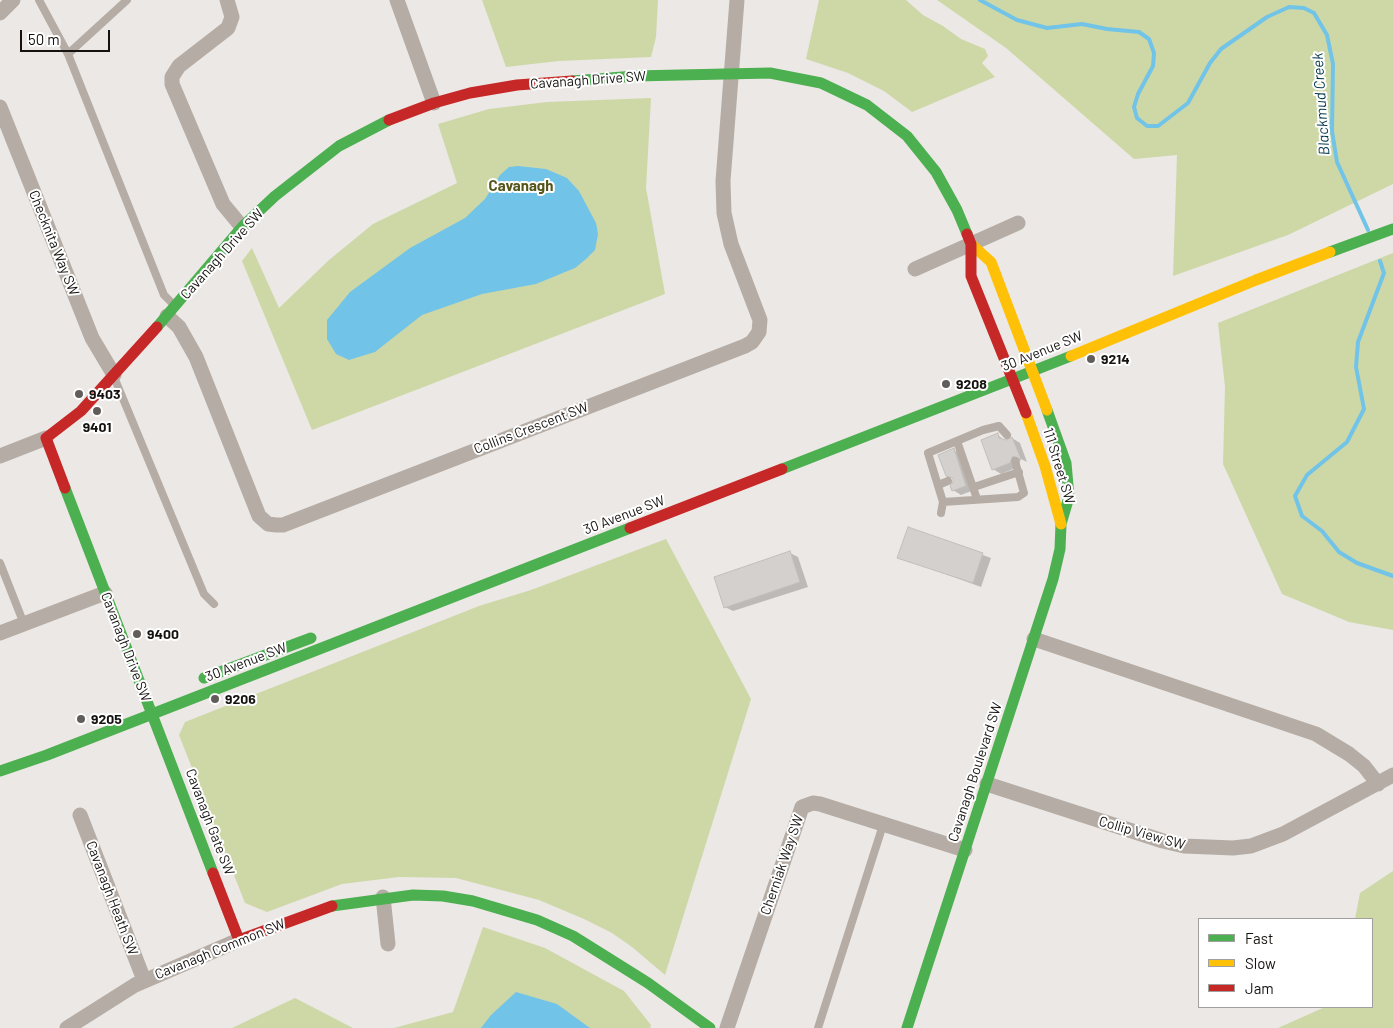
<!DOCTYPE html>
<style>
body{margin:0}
#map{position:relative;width:1393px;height:1028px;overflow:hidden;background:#ece8e5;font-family:Barlow,sans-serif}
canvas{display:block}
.legend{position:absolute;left:1198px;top:918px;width:175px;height:90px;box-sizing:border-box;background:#fff;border:1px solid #a1a09f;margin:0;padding:6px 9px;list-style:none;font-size:15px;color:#151210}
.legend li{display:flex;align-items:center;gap:10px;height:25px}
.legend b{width:25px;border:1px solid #a1a09f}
.scale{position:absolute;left:20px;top:30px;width:90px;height:22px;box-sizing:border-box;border:2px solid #151210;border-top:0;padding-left:6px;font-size:15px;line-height:18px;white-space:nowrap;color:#151210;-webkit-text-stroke:4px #fff;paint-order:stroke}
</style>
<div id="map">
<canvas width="1393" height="1028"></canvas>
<ul class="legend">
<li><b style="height:6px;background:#4caf50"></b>Fast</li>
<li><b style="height:6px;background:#ffc107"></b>Slow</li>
<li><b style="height:6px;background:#c62828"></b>Jam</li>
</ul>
<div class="scale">50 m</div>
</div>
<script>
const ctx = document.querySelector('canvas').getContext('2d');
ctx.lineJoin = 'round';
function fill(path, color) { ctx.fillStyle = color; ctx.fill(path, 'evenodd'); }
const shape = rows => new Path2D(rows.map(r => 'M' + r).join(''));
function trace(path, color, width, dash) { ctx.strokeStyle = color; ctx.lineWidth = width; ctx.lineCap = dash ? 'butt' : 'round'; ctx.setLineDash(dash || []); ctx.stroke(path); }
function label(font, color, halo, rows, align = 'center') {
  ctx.font = font + ' Barlow,sans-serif'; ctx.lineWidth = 4; ctx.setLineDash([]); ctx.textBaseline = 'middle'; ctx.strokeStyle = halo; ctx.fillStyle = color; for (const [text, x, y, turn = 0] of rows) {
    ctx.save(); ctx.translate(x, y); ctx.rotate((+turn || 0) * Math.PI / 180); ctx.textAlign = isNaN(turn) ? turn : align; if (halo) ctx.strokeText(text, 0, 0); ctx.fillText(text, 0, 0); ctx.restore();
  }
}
fill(shape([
 [482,0,658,0,656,37,651,57,559,61,506,67],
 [819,0,906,0,923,15,943,26,961,39,985,49,988,56,982,63,995,77,912,112,884,91,848,73,806,59],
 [937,0,1393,0,1393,184,1288,235,1173,276,1177,155,1134,159,1006,48],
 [651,98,646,188,665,294,312,430,242,261,252,248,279,308,329,260,373,224,457,183,438,124,489,109,547,102],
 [1393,253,1393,630,1349,622,1282,594,1223,464,1225,387,1218,323],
 [666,539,751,699,665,975,632,947,612,933,584,919,539,900,456,878,399,877,342,884,267,912,245,903,179,735,185,722,479,606,531,590],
 [1393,871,1393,1028,1278,1028,1325,1007,1372,1007,1372,919,1355,919,1360,893],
 [483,927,545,948,624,991,651,1025,650,1028,394,1028,453,1012],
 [295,998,353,1028,232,1028]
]), '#ced8a7');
fill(shape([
 [518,166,546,169,567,178,579,191,596,223,598,234,595,250,586,259,575,268,536,284,482,294,422,315,375,352,349,360,336,354,327,339,327,320,350,292,410,248,465,218,485,199,500,175,509,167],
 [516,992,557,1004,590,1028,481,1028,491,1015]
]), '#71c4e7');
fill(shape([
 [998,435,1006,442,1012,438,1020,443,1027,462,1021,459,1018,467,1001,474,993,469],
 [954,450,961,454,974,490,961,495,953,490,954,479,947,475],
 [908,528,991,558,981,587,899,557],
 [790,553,798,557,808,587,733,611,725,607]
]), '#0003');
trace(shape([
 [980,0,1017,20,1047,28,1082,24,1107,29,1139,32,1149,39,1154,53,1153,66,1138,94,1134,107,1137,118,1147,126,1158,126,1188,103,1210,63,1221,49,1267,17,1289,7,1304,8,1314,13,1327,35,1333,64,1332,131,1337,162,1368,230],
 [1380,261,1384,273,1358,342,1356,367,1364,409,1347,442,1307,475,1295,496,1302,516,1322,531,1339,552,1357,563,1393,576]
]), '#71c4e7', 4);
const building = shape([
 [998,433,999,438,1006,440,1012,437,1021,459,1013,456,1010,463,992,470,981,440,998,433],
 [954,448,966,486,952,491,950,486,953,482,953,478,946,476,938,455,954,448],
 [908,527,983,553,973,583,897,558,908,527],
 [790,551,800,582,724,608,714,577,790,551]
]);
fill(building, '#d3d0cd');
trace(building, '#c1bebc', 1);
trace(shape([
 [39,0,68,54,164,295,174,305],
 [68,54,127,0],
 [114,377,204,594,214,604],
 [1007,435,999,426,983,430,928,453,943,502,1018,497,1024,493,1015,461],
 [957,441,977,499],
 [938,485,948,481],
 [974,487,1019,472],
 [941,513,943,502],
 [0,563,24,624],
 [818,1028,883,825]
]), '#b5ada5', 8);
trace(shape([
 [227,0,232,17,228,28,179,66,172,77,172,84,223,204,242,227],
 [397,0,434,103],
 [0,13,13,0],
 [0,107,92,338,114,375],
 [915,269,1018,223],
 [167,316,179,327,196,357,259,516,268,524,276,525,283,525,745,346,752,342,759,332,760,320,731,244,724,213,723,181,737,0],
 [0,456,46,438],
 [0,633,105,593],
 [1034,639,1316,734,1349,754,1364,766,1378,784],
 [987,784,1163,841,1184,846,1233,848,1251,846,1283,834,1393,775],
 [80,815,144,980],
 [383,897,388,944],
 [67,1028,135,985,239,940],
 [727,1028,802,807,813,803,820,804,965,850]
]), '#b5ada5', 15);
trace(shape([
 [572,81,635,76,770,73,821,83,867,105,907,136,936,172,957,210,967,234],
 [1330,252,1393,229],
 [157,327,242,227,275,196,339,146,389,120],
 [782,469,1071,356],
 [65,488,213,873],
 [204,678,311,638],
 [0,771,47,755,630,528],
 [332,906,413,895,443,896,473,901,537,920,573,936,648,983,710,1028],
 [907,1028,1053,579,1060,549,1061,524,1069,497,1066,463,1047,410]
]), '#4caf50', 11);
trace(shape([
 [971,244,991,262,1047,410],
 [1071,356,1256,280,1330,252],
 [1026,413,1045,466,1061,524]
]), '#ffc107', 11);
trace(shape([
 [389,120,434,103,470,93,517,85,572,81],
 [967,234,971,244,971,276,1026,413],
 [65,488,46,438,81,411,157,327],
 [630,528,782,469],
 [213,873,239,940,332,906]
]), '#c62828', 11);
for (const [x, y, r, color] of [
 [1091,359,5,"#605d5b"],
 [946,384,5,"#605d5b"],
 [79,394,5,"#605d5b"],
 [97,411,5,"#605d5b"],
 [137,634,5,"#605d5b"],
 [215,699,5,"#605d5b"],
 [81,719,5,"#605d5b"]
]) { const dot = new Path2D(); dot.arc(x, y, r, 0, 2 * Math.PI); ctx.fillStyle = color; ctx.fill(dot); trace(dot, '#fff', 2); }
label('14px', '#151210', '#fff', [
 ["Cavanagh Drive SW",588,80,-4],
 ["Checknita Way SW",54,243,68],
 ["Cavanagh Drive SW",222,254,-48],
 ["30 Avenue SW",1042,351,-22],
 ["Collins Crescent SW",531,428,-21],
 ["111 Street SW",1059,466,73],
 ["30 Avenue SW",624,515,-21],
 ["Cavanagh Drive SW",126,647,69],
 ["30 Avenue SW",246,662,-21],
 ["Cavanagh Boulevard SW",975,772,-72],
 ["Cavanagh Gate SW",210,822,69],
 ["Collip View SW",1142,833,16],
 ["Cherniak Way SW",782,865,-71],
 ["Cavanagh Heath SW",112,898,69],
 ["Cavanagh Common SW",220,949,-22]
]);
label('bold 14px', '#151210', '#fff', [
 ["9214",1101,359],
 ["9208",956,384],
 ["9403",89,394],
 ["9401",97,427,"center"],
 ["9400",147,634],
 ["9206",225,699],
 ["9205",91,719]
], 'left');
label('italic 15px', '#003448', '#fff', [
 ["Blackmud Creek",1321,104,-94]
]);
label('bold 15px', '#55551a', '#fff', [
 ["Cavanagh",521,186]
]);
</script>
